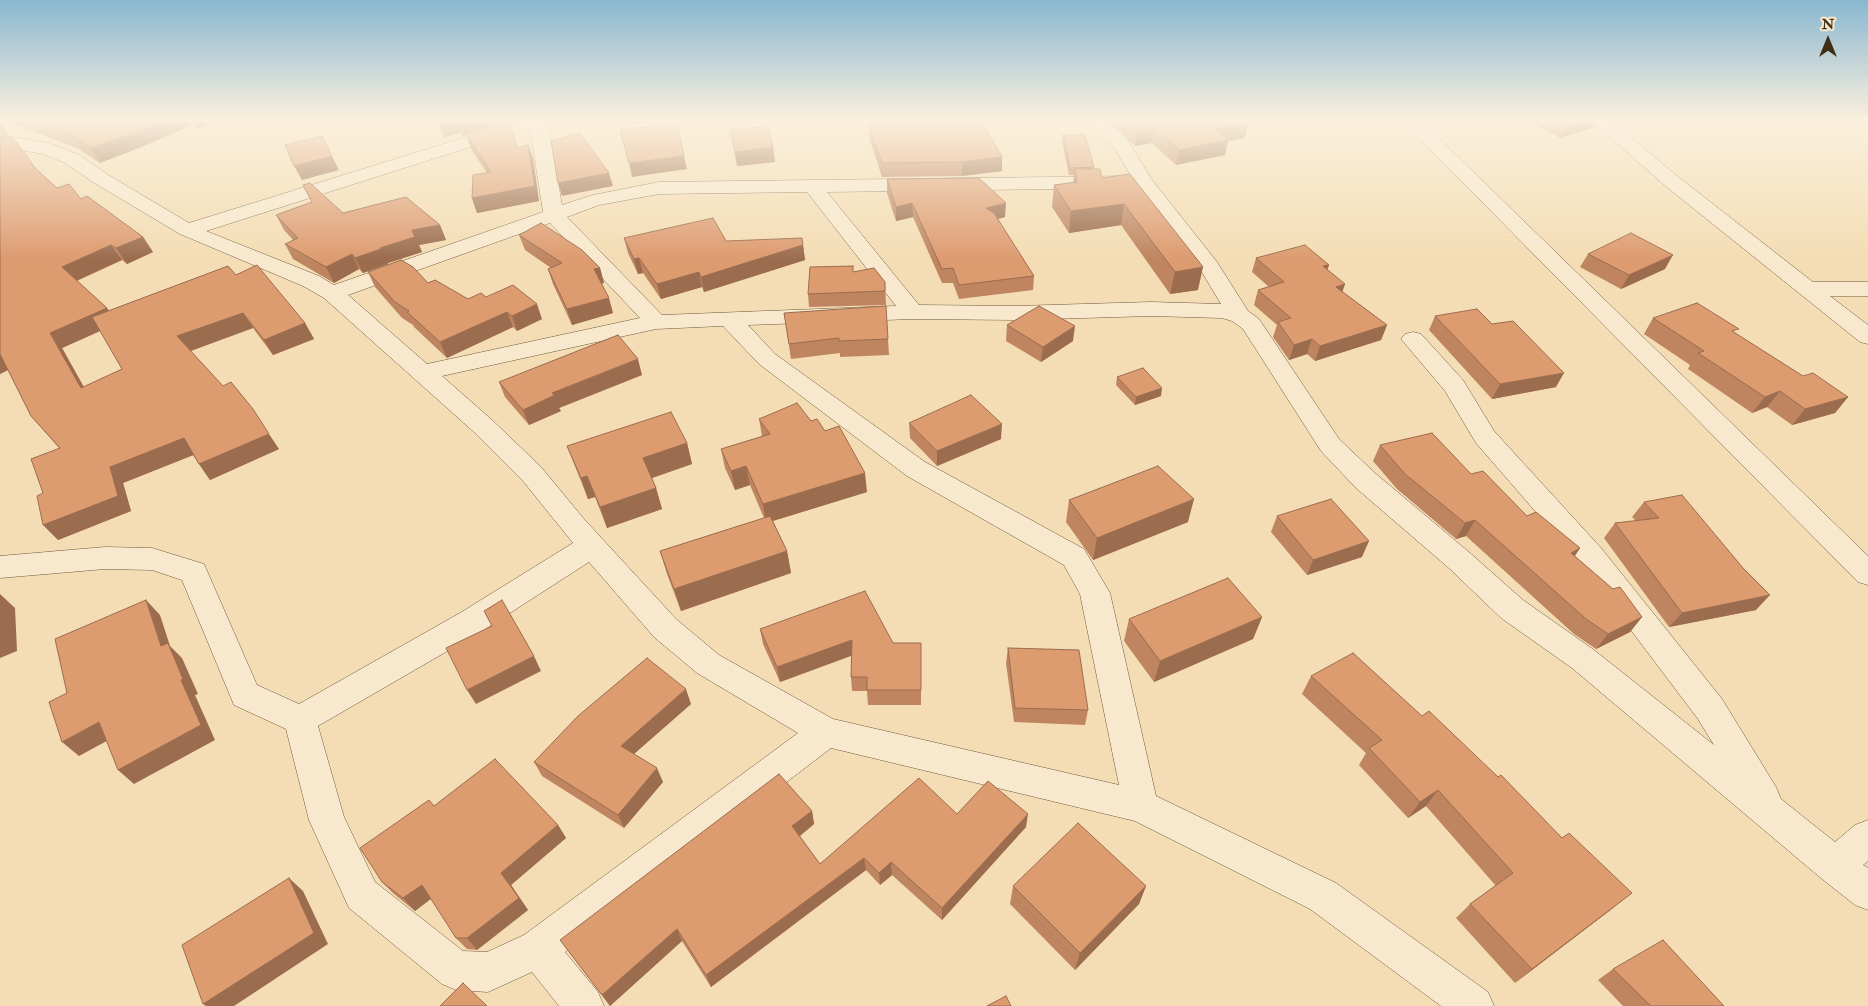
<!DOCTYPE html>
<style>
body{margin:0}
#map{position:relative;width:1868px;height:1006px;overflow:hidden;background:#f4ddb4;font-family:"IM FELL Double Pica",serif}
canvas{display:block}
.north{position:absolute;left:1803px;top:15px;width:50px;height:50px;-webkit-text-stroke:4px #f8e9ce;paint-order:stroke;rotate:0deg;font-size:14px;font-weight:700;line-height:20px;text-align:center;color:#402e15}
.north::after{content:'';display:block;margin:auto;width:18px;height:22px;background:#402e15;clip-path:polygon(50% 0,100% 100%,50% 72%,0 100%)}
</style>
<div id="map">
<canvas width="1868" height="1006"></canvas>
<div class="north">N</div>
</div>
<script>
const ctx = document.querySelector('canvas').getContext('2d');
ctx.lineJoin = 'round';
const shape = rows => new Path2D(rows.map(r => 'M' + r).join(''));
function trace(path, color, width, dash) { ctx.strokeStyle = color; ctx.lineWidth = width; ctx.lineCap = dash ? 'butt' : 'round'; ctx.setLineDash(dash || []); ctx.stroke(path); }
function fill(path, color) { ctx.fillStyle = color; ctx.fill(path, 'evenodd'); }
const minor = shape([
 [524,119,547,119,562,205,593,195,659,182,1131,176,1113,146,1086,119,1105,119,1127,139,1152,180,1217,262,1248,311,1259,319,1339,439,1376,474,1470,553,1523,600,1594,650,1714,745,1698,719,1581,564,1476,443,1445,391,1401,339,1405,334,1413,332,1421,334,1463,380,1494,431,1601,548,1722,699,1776,787,1781,799,1835,842,1855,825,1868,820,1868,861,1863,865,1868,868,1868,910,1855,905,1822,879,1572,668,1501,618,1450,569,1356,488,1321,451,1243,329,1232,321,1222,318,1151,316,1016,320,913,319,748,325,775,354,925,462,1084,549,1110,593,1156,796,1336,883,1488,992,1494,1006,1441,1006,1310,909,1135,821,831,748,565,952,598,992,604,1006,559,1006,532,972,488,992,456,990,442,984,349,908,309,820,286,729,234,705,182,580,152,570,105,569,0,578,0,556,105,547,152,548,204,564,257,685,299,704,460,613,573,543,523,481,474,432,324,298,303,286,180,234,96,184,65,163,44,154,0,147,0,135,49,143,79,155,110,176,189,223,524,119],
 [530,128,543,212,334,285,319,276,206,231,530,128],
 [1138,188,1200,269,1221,304,1151,302,1016,306,919,305,827,192,1138,188],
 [807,192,896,306,662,315,567,217,599,205,659,194,807,192],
 [550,223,640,318,427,364,348,295,550,223],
 [723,326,759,364,907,476,1064,565,1080,594,1119,785,833,719,719,655,676,619,584,519,541,467,492,420,442,376,656,329,723,326],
 [589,562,654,637,697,673,798,733,524,935,487,952,463,951,375,882,344,817,318,726,482,631,589,562],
 [1400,119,1419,119,1868,556,1868,585,1858,582,1400,119],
 [1590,119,1609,119,1677,176,1813,282,1868,282,1868,296,1830,296,1868,325,1868,344,1860,342,1663,184,1590,119]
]);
trace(minor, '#6d5a3d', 1);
fill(minor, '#f8e9ce');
fill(shape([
 [0,119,227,119,197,129,193,125,141,147,100,163,77,148],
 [437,119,510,121,517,148,528,145,533,159,539,201,477,213,472,198,487,173,471,149,466,135,463,136,461,133,444,137],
 [1107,119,1243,119,1248,123,1245,138,1228,141,1225,155,1176,165,1152,143,1135,146],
 [1526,119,1598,119,1593,128,1560,138],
 [0,122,9,135,0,134],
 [868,123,1002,171,962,176,882,177,869,137],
 [730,130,773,147,775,162,737,166],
 [1063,135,1094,167,1094,169,1102,178,1198,290,1170,294,1121,225,1069,233,1052,207,1054,185,1073,182,1074,175,1069,175,1062,142],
 [0,136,57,188,81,199,143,237,153,252,127,264,122,260,77,281,107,308,109,311,236,275,305,323,314,339,273,355,253,328,190,351,279,449,210,480,193,455,123,483,131,511,58,540,43,493,59,448,31,416,8,370,0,374],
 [100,331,122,369,84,387,62,348],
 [887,179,1005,217,997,219,1034,276,1033,290,959,299,953,283,942,283,913,217,896,221,887,193],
 [343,213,440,225,446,240,419,245,422,252,388,263,388,264,363,273,359,269,334,283,293,259,285,244,293,240,284,230,276,215],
 [519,235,600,268,604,283,601,284,613,313,572,325,553,284,548,269,551,268,525,250],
 [624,238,726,241,803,245,805,260,704,292,702,287,661,299,643,273,638,274,628,253],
 [1588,254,1665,269,1621,289,1580,267],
 [1256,258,1329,265,1327,269,1343,292,1387,325,1381,340,1315,361,1307,354,1289,360,1287,357,1273,337,1277,325,1254,305,1258,290,1269,287,1252,272],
 [368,272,428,283,468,299,486,297,542,319,517,331,513,327,447,358,414,327,413,325,402,318,375,287],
 [854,272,885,282,886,305,809,307,808,294],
 [784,313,888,339,889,355,840,357,840,353,791,359],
 [1435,316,1556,387,1492,399,1429,330],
 [1653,318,1735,333,1803,376,1848,397,1835,413,1792,425,1767,407,1752,413,1688,369,1690,365,1644,334],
 [1007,325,1073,341,1041,362,1006,341],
 [642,375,559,408,561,411,529,425,505,397,499,382],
 [1117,377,1161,396,1135,405,1116,385],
 [759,419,867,492,773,521,787,551,791,573,681,611,667,574,660,551,764,518,750,485,735,490,725,468,721,449,762,436],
 [909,423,1001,439,937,466,910,438],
 [687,443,692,464,652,478,656,488,662,509,607,528,595,497,588,499,567,446],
 [1380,445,1471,474,1527,516,1580,548,1575,556,1642,617,1630,632,1596,649,1574,634,1466,536,1456,539,1397,489,1373,461],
 [1069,500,1188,522,1093,560,1066,522],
 [1644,502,1756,610,1669,627,1604,538,1615,523,1636,521,1632,517],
 [1277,516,1362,557,1307,575,1271,532],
 [1262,617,1253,639,1154,682,1124,641,1129,619],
 [760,629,893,643,921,643,921,705,868,705,867,691,852,691,851,677,851,656,780,682,763,644],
 [1008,648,1088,710,1085,725,1014,722,1006,663],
 [1311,676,1613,908,1515,983,1456,918,1470,904,1496,886,1426,806,1408,818,1359,765,1366,753,1302,694],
 [691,704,634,754,663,782,624,828,542,776,534,762],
 [434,806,558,825,566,838,511,885,528,910,477,950,467,949,456,938,431,899,415,911,394,894,382,882],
 [812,811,814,824,800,836,820,864,957,814,1026,827,942,920,892,875,880,885,866,870,711,987,682,941,610,1006,569,952],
 [1013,886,1146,886,1139,904,1075,970,1010,904],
 [1613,969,1724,1006,1623,1006,1598,980]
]), '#be8560');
fill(shape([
 [166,119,189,119,193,125,141,147,100,163,91,148],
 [192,119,227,119,197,129],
 [456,119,461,133,444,137,439,123],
 [468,119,510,119,510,121,521,162,510,121,463,136,458,122],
 [1596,119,1598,119,1593,128,1560,138,1565,128],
 [1248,123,1245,138,1228,141,1225,155,1176,165,1179,150,1215,129],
 [1155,129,1152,143,1135,146,1137,132],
 [528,145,533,159,539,201,477,213,472,198],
 [773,147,775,162,737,166,735,152],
 [332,156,339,170,302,180,294,166],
 [684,156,687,169,632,177,629,163],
 [1002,157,1002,171,962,176,962,162],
 [609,173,613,186,562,196,558,183],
 [912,203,913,217,896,221,896,207],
 [1006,203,1005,217,986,222,986,208],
 [1124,204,1121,225,1069,233,1071,211],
 [440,225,446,240,419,245,422,252,388,263,388,264,363,273,355,258,380,248,412,230],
 [143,237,153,252,127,264,116,248],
 [111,245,122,260,73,282,62,267],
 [803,245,805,260,704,292,701,277],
 [352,254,359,269,334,283,326,267],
 [1673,255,1665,269,1621,289,1629,275],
 [639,258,643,273,638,274,634,259],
 [1329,265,1324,279,1323,266],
 [1203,267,1198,290,1170,294,1175,272],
 [600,268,604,283,598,284,594,269],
 [699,272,702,287,661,299,657,284],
 [1345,284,1340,299,1336,287],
 [609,298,613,313,572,325,567,309],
 [537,304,542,319,517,331,512,316],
 [107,308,118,323,62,348,93,404,81,388,50,333],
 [507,312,513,327,447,358,440,342],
 [243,313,253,328,188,352,177,336],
 [305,323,314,339,273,355,264,340],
 [1387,325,1381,340,1315,361,1320,346],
 [1075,326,1073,341,1041,362,1043,347],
 [1312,339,1307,354,1289,360,1294,345],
 [0,354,12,368,0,374],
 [638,359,642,375,559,408,561,411,529,425,523,410,552,393],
 [1564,373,1556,387,1492,399,1500,384],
 [1162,388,1161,396,1135,405,1136,397],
 [1780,391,1767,407,1752,413,1765,397],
 [1848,397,1835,413,1792,425,1805,409],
 [1002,424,1001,439,937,466,937,451],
 [269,434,279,449,210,480,199,464],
 [184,438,196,454,123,483,131,511,58,540,43,525,110,467],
 [687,443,692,464,649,479,643,458],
 [746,466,750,485,735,490,731,471],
 [865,473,867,492,766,523,763,504],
 [587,476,595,497,588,499,581,478],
 [656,488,662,509,607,528,600,507],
 [1194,499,1188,522,1093,560,1097,538],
 [1475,520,1466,536,1456,539,1465,523],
 [1369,541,1362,557,1307,575,1313,560],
 [1580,548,1569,564,1571,553],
 [787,551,791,573,681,611,674,589],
 [0,594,15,608,17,651,0,658],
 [1770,595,1756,610,1669,627,1682,613],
 [146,600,160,615,170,646,182,658,198,694,195,695,215,740,134,784,118,770,161,646],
 [1262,617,1253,639,1154,682,1160,661],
 [1642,617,1630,632,1596,649,1608,634],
 [852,640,853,655,780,682,777,667],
 [534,656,541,671,476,704,467,690],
 [686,689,691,704,627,760,621,746],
 [99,722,116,736,79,756,62,742],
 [657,768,663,782,624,828,618,815],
 [1438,790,1426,806,1408,818,1420,802],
 [812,811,814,824,795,840,792,826],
 [1028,814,1026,827,942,920,942,908],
 [558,825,566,838,511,885,528,910,477,950,467,938,501,873],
 [864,858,866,870,711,987,706,975],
 [891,862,892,875,880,885,879,873],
 [289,878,303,891,328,944,234,1006,206,1006,203,1004],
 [422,885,433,897,415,911,403,898],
 [1146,886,1139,904,1075,970,1080,953],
 [1632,893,1613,908,1515,983,1532,969],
 [677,929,682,941,610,1006,602,995]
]), '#9b6c4e');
const building = shape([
 [28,119,166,119,133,133,91,148,68,133,28,119],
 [437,119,468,119,458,122,456,119,439,123,437,119],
 [896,119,980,119,1002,157,962,162,882,163,868,123,896,119],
 [1123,119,1243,119,1248,123,1215,129,1228,140,1179,150,1155,129,1137,132,1123,119],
 [1548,119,1596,119,1565,128,1548,119],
 [510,121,517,148,528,145,535,186,472,198,473,175,491,172,466,134,510,121],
 [677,123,684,156,629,163,620,130,677,123],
 [768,126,773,147,735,152,730,130,768,126],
 [580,133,609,173,558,183,551,141,580,133],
 [1063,135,1085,135,1094,167,1070,168,1063,135],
 [0,136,13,138,36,169,57,188,69,184,81,199,87,196,143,237,116,248,111,245,62,267,107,308,50,333,81,388,122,369,92,317,228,266,236,275,257,265,305,323,264,340,243,313,177,336,223,386,231,382,253,409,269,434,199,464,184,438,110,467,118,496,43,525,37,496,43,493,31,459,60,448,31,416,0,354,0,136],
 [322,136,332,156,294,166,285,145,322,136],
 [1075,169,1100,169,1102,178,1130,174,1203,267,1175,272,1124,204,1071,211,1054,185,1077,182,1075,169],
 [979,178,1006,203,986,208,994,213,1034,276,959,285,953,268,942,269,912,203,896,207,887,179,979,178],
 [310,183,343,213,406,197,440,225,412,230,415,237,380,248,381,249,355,258,352,254,326,267,285,244,298,238,276,215,312,202,303,185,310,183],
 [713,218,726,241,802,238,803,245,701,277,699,272,657,284,639,258,634,259,624,238,713,218],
 [541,223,582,250,600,268,594,269,609,298,567,309,548,269,562,263,519,235,541,223],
 [1631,233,1673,255,1629,275,1588,254,1631,233],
 [1305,245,1329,265,1323,266,1345,284,1336,287,1387,325,1320,346,1312,339,1294,345,1292,342,1278,322,1291,318,1258,290,1284,282,1256,258,1305,245],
 [401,260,413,267,428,283,435,280,468,299,481,293,486,297,513,285,537,304,512,316,507,312,440,342,407,312,409,311,395,302,368,272,401,260],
 [853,266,853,272,874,268,885,282,885,291,808,294,810,267,853,266],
 [1697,303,1739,329,1732,331,1803,376,1813,373,1848,397,1805,409,1780,391,1765,397,1698,353,1704,351,1653,318,1697,303],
 [886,306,888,339,839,341,839,338,789,344,784,313,886,306],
 [1039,306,1075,326,1043,347,1007,325,1039,306],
 [1477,309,1492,324,1513,321,1564,373,1500,384,1435,316,1477,309],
 [618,335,638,359,552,393,555,395,523,410,499,382,618,335],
 [1143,368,1162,388,1136,397,1117,377,1143,368],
 [971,395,1002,424,937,451,909,423,971,395],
 [797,403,811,421,817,419,825,431,839,426,865,473,763,504,746,466,731,471,721,449,770,434,759,419,797,403],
 [671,412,687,443,643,458,656,488,600,507,587,476,581,478,567,446,671,412],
 [1432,433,1471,474,1483,471,1527,516,1536,512,1580,548,1571,553,1613,589,1620,587,1642,617,1608,634,1586,619,1475,520,1465,523,1405,474,1380,445,1432,433],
 [1158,466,1194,499,1097,538,1069,500,1158,466],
 [1682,495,1743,568,1770,595,1682,613,1615,523,1659,518,1644,502,1682,495],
 [1331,499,1369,541,1313,560,1277,516,1331,499],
 [770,516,787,551,674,589,660,551,770,516],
 [1228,578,1262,617,1160,661,1129,619,1228,578],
 [865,591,893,643,921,643,921,690,867,690,867,677,851,677,852,640,777,667,760,629,865,591],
 [146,600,161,646,168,643,183,679,181,680,201,725,118,770,99,722,62,742,49,702,67,693,55,639,146,600],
 [502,600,534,656,467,690,446,648,492,626,484,611,502,600],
 [1008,648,1079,650,1088,710,1015,708,1008,648],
 [1353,653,1422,716,1429,711,1498,777,1501,775,1562,838,1569,833,1632,893,1532,969,1470,904,1513,873,1438,790,1420,802,1369,748,1382,740,1311,676,1353,653],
 [647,658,686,689,621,746,657,768,618,815,534,762,578,716,647,658],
 [495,759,558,825,501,873,519,898,467,938,456,938,422,885,403,898,382,882,360,848,429,800,434,806,495,759],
 [779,774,812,811,792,826,820,864,919,778,957,814,988,781,1028,814,942,908,891,862,879,873,864,858,706,975,677,929,602,995,560,940,779,774],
 [1078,823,1146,886,1080,953,1013,886,1078,823],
 [289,878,314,933,203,1004,182,945,289,878],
 [1663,940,1724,1006,1651,1006,1613,969,1663,940],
 [463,983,487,1006,440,1006,463,983],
 [1006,996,1011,1006,987,1006,1006,996]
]);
fill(building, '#dd9b70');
trace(building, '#9b6c4e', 1);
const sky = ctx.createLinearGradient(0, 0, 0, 260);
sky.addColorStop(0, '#89b7d1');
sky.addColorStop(0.46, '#faf0dd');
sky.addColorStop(1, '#faf0dd00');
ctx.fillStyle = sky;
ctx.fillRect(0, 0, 1868, 260);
</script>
